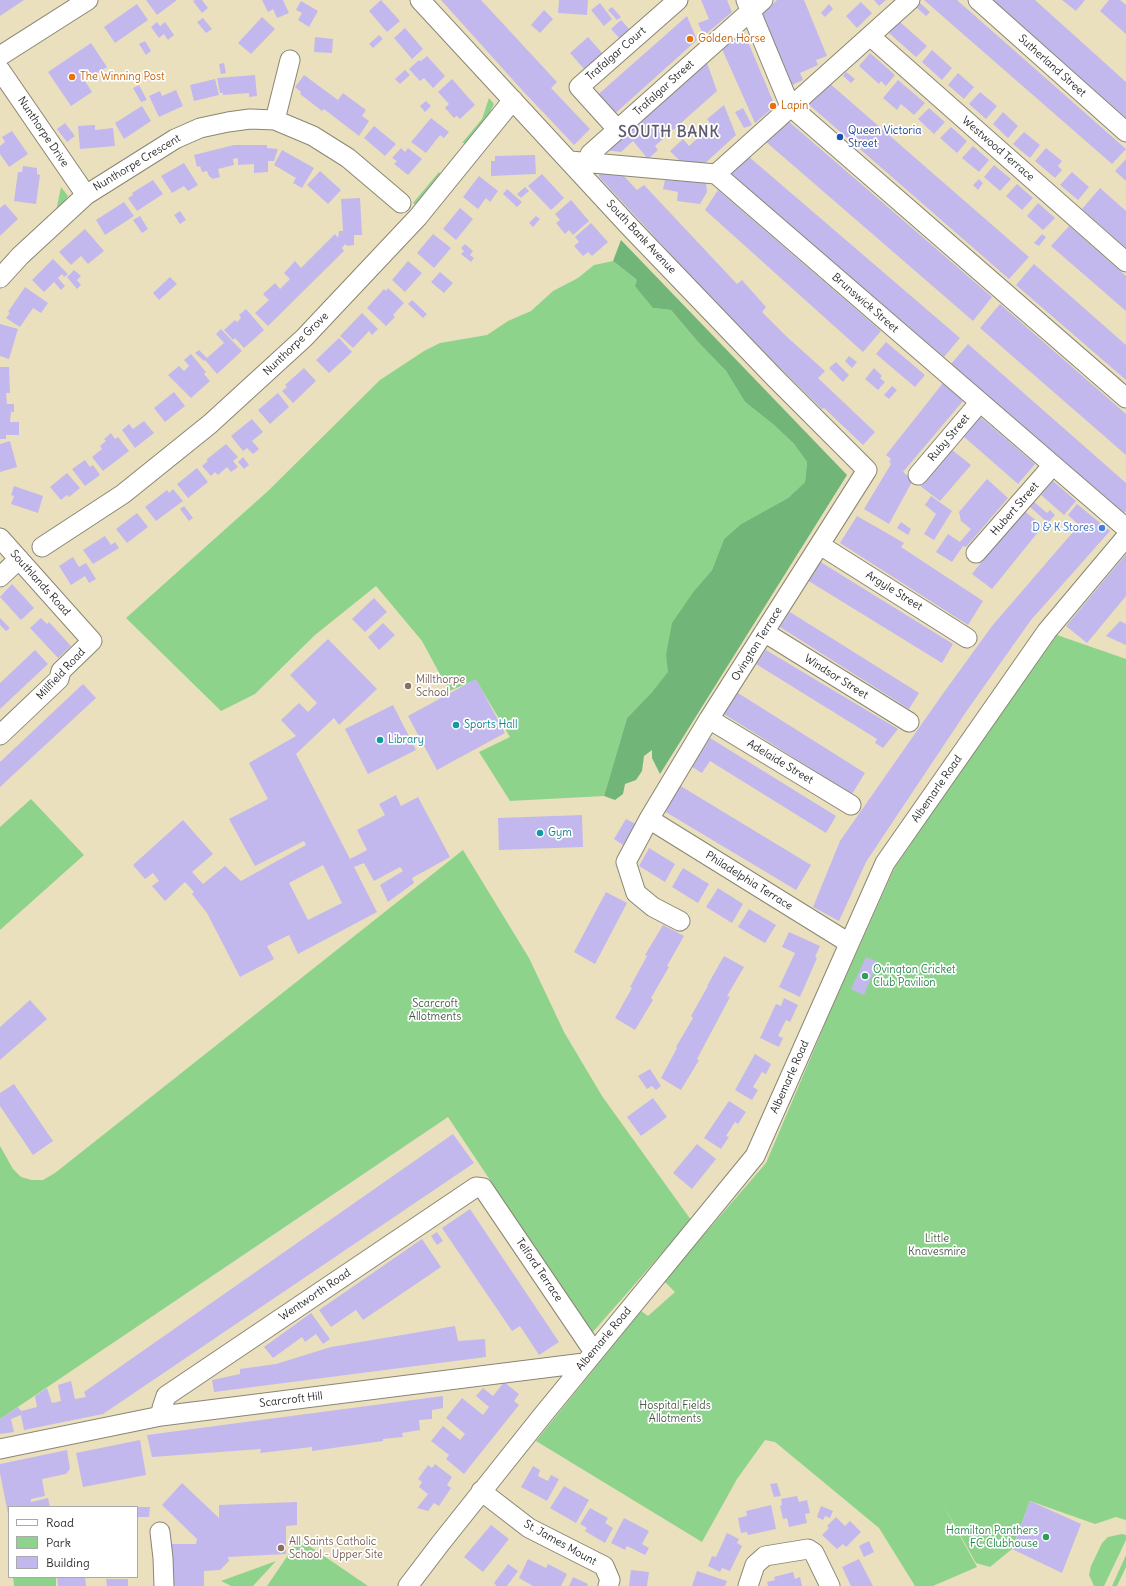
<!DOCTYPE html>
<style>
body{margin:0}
#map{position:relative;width:1126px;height:1586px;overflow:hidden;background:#eae0bd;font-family:Delius,sans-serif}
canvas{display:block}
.legend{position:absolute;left:8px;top:1506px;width:130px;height:72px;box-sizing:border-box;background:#fff;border:1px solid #aaa;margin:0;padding:5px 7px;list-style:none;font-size:12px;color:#2b2b2b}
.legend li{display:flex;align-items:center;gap:8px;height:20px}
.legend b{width:20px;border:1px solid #aaa}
</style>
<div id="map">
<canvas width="1126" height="1586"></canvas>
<ul class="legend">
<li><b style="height:5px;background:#fff"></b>Road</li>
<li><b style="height:11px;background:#8ed38c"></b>Park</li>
<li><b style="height:11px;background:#c3b8ed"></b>Building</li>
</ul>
</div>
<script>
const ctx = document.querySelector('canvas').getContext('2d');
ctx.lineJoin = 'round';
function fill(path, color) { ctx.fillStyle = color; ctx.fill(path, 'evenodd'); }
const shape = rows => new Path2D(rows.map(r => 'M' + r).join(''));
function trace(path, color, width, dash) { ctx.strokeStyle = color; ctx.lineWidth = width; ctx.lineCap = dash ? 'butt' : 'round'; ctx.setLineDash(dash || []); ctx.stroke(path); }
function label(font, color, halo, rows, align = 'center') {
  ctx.font = font + ' Delius,sans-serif'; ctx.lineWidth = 3.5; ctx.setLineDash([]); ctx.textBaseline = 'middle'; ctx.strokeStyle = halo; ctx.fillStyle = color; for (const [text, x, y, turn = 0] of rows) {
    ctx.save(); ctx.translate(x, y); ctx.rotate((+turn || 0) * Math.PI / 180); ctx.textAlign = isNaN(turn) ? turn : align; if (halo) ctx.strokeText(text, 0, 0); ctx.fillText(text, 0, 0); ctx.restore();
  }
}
fill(shape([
 [489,98,494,104,488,116,466,143,462,143,482,119],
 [439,172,441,175,416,205,413,203],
 [61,187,68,196,64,203,56,211],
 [613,261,637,280,653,308,671,310,698,342,726,371,745,402,774,425,794,444,807,462,805,482,788,498,741,524,724,539,712,570,694,591,666,655,669,672,652,692,627,718,604,796,510,801,479,752,510,737,476,680,449,691,422,641,376,586,315,635,255,694,221,711,126,618,268,491,380,380,424,351,440,343,487,335,508,321,531,311,553,291,578,278,594,265],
 [1057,635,1126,659,1126,1520,1116,1517,1095,1524,1030,1501,1012,1549,990,1567,976,1563,941,1501,977,1567,933,1586,915,1586,879,1528,775,1442,765,1440,737,1479,702,1542,536,1441,641,1311,648,1316,675,1292,664,1281,766,1163,831,1010,895,867,970,758],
 [31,799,84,855,0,930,0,827],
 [463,850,529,958,564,1032,602,1096,691,1220,592,1333,448,1117,0,1419,0,1146,13,1169,21,1177,32,1180,43,1180,55,1173],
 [1122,1534,1126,1535,1126,1540,1104,1586,1094,1586,1089,1575,1091,1566,1102,1543,1108,1537],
 [299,1539,368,1586,267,1586],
 [1126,1555,1126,1567,1117,1586,1112,1586],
 [276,1561,253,1586,231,1586,221,1581],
 [13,1577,56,1577,56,1586,14,1586]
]), '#8ed38c');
fill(shape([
 [621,240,847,475,660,774,652,758,652,750,644,756,642,771,636,780,625,784,623,794,615,800,604,796,627,718,652,692,668,672,666,655,672,623,694,591,712,570,724,539,741,524,788,498,805,482,807,462,794,444,774,425,745,402,726,371,698,342,671,310,653,308,635,286,637,280,613,261]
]), '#72b578');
fill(shape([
 [0,0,24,0,0,16],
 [146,0,177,0,157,15],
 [195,0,202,0,208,8,202,13,193,1],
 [262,0,283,0,289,13,277,18,273,9,268,12],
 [381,0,400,21,387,32,369,11],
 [441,0,481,0,557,82,551,88,590,129,574,145,522,90],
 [559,0,588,0,587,15,558,13],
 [701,0,727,0,732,12,706,34,703,34,698,23,709,19],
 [777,0,804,0,827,56,816,60,818,65,800,73,803,80,792,85,762,14],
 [874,0,886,0,879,6],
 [924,0,957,0,1126,149,1112,164],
 [991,0,1035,0,1126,82,1126,118],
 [1062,0,1085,0,1076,11],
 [1109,0,1120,0,1126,5,1126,34,1100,11],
 [301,1,318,11,309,27,298,20,302,13,296,10],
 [861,2,872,13,857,28,846,16],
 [600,3,612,19,604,26,591,10],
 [920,3,930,12,926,16,916,7],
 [137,4,148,20,115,43,104,27],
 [829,4,833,9,825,17,821,13],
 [612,7,621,17,617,20,608,10],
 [544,10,553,19,540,33,531,25],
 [687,16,697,40,610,118,593,99],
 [262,17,275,29,251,54,238,43],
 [203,18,212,29,206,33,197,22],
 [621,20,631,31,621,40,611,29],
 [157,22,160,26,165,22,174,35,168,40,164,34,159,38,151,27],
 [900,22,927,46,916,57,889,33],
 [405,28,423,49,412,59,394,38],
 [743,30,775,106,755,123,722,49],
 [379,35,383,39,373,48,369,44],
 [315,37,333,39,332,53,314,52],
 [588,37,603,54,585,70,570,53],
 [145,41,151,51,146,55,139,44],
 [91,43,107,67,85,81,92,92,71,106,48,72],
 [932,50,952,68,942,80,922,62],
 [870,53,895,75,886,86,881,81,879,84,859,66],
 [427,56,445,76,433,88,424,78,420,81,409,69,419,60,421,61],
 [706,60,717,91,655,146,658,150,648,159,633,141,621,152,605,150],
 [224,63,226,73,221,74,219,64],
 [405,70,410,75,400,84,395,79],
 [846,72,855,79,851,83,843,76],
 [958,73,974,87,964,99,948,85],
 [255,75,257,96,249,97,249,93,223,95,223,93,220,93,217,78],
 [304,75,338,100,343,93,366,110,362,116,369,121,359,136,324,109,322,111,300,94,301,92,295,87],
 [215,79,219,95,194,101,190,85],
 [452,79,475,105,460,119,457,116,454,118,445,108,449,104,438,92],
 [898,80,925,103,914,115,901,104,897,110,883,98],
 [828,82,1029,257,1009,279,806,102],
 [139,85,147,100,141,102,133,88],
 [176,90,183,106,159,117,149,96,160,91,162,96],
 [980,92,997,106,986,119,969,104],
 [426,101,431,106,425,112,420,106],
 [724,105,736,135,703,165,681,162,670,151,683,139,689,146,712,125,707,119],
 [142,106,151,121,124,139,115,123],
 [743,108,752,125,744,128,735,112],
 [929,108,945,122,934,134,918,119],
 [1003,112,1018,126,1008,138,993,124],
 [431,118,449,132,444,138,440,135,426,153,411,142],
 [787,120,992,297,973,321,765,141],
 [65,123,75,136,67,142,57,129],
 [95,125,95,130,113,128,115,146,80,149,78,126],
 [374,126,396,144,385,156,364,138],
 [951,127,967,141,957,153,940,138],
 [12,131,28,154,9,167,0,154,0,146,5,142,2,137],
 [1024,132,1040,145,1030,158,1013,144],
 [234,145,267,145,267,148,278,149,274,161,268,161,268,172,254,173,254,164,238,165,238,158,233,159,234,165,218,169,220,177,213,179,209,176,207,171,202,172,200,166,197,167,194,155],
 [973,146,989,160,979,172,962,158],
 [401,148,405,152,408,148,422,159,408,175,394,164,397,161,392,158],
 [1046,148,1062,161,1058,166,1062,170,1055,178,1035,161],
 [282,150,314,168,302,188,293,183,296,178,274,165],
 [535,155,536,174,491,176,491,161,495,161,495,156],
 [748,156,960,338,944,357,729,174],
 [1126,159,1126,181,1115,171],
 [184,163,198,185,188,191,184,186,172,193,161,176],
 [994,165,1011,179,1000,191,984,177],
 [23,166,37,168,37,174,40,175,36,204,14,201,18,172,22,172],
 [320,171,341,190,328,204,307,185],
 [599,172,624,176,637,190,644,185,737,284,742,280,766,307,762,312,786,336,825,371,818,378,875,432,863,445,824,408,822,409,743,332,599,177],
 [1072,172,1089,187,1078,200,1060,185],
 [542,174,564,198,551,210,528,186],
 [479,176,498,191,490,202,486,198,478,209,463,197],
 [979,179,983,183,978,190,973,185],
 [153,180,163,194,137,211,128,198,133,195,132,193],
 [665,180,706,183,707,192,700,204,677,201,678,192,663,189],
 [1017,184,1033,198,1022,210,1006,196],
 [525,187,529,191,521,198,517,194],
 [1100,188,1126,211,1126,248,1082,209],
 [507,189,522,202,517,207,503,194],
 [718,190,881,331,863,352,705,210],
 [360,198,362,235,354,235,354,245,347,246,345,244,342,248,344,251,268,326,255,313,269,300,263,294,275,283,280,289,290,279,284,273,295,261,301,268,335,234,338,238,339,231,343,231,341,199],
 [571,200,589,221,573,235,569,230,565,234,556,223,560,220,555,214],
 [124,202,134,216,105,235,96,220],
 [1038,203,1055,218,1043,230,1027,216],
 [5,204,18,219,0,236,0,208],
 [460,208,473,219,456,240,443,229],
 [180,211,186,220,180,224,174,215],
 [140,216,148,229,142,233,133,220],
 [536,216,540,219,533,227,529,223],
 [591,223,608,242,592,256,588,252,583,256,574,246,579,242,575,237],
 [1069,226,1126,276,1126,311,1051,246],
 [85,229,104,251,88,264,81,256,71,265,59,252],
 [433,234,451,248,434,268,417,253],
 [1042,234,1046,237,1039,246,1034,243],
 [465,244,473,251,470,255,474,258,471,262,461,254,464,251,461,248],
 [53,259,68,274,64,277,62,274,58,278,65,286,61,290,54,282,44,292,32,280],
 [408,261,422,273,405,292,392,280],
 [1034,264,1126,345,1126,380,1016,285],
 [74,270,81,276,77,280,81,285,77,289,67,277],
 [440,272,453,283,444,293,431,282],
 [170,277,177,284,159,300,153,293],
 [25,287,48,303,41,313,33,308,20,327,6,318,10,313,8,312],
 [388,288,404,303,393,315,395,317,386,326,367,308,384,289,386,291],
 [412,300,427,314,423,318,408,304],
 [1000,304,1126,414,1126,455,980,328],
 [246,309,264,330,244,348,235,338,233,340,224,330,235,320,237,322,241,318,239,315],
 [362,313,378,329,372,335,369,331,353,348,340,336],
 [0,324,18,329,9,359,0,356],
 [221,329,242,351,217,374,205,360,204,361,195,353,199,350,207,358,224,343,216,334],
 [339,338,352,352,329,373,316,360],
 [886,342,925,375,915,387,876,354],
 [968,344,1126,483,1126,511,1123,514,951,364],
 [191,354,206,372,204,374,210,381,191,398,168,375,179,366,184,371,189,366,184,360],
 [849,356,857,362,852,368,845,361],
 [836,362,849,375,843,382,829,368],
 [0,367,9,367,10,393,6,393,7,404,14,404,14,412,11,412,10,422,19,422,19,435,6,435,6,439,0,439],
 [304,368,316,381,293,403,282,391,287,387,285,385],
 [874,368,882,376,880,378,885,382,878,390,865,379],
 [943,383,963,401,903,472,913,480,889,524,864,509,891,464,889,462,891,459,886,455],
 [892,386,897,390,889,399,884,395],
 [174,392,185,406,165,422,154,408],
 [278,393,289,407,270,424,258,410],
 [978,415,1035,464,1018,484,962,435],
 [252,419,263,432,252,441,259,449,253,454,247,448,243,451,231,436],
 [144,421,154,433,135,448,122,430,129,424,133,429],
 [111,433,115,439,118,437,129,451,103,471,92,457,102,449,100,446,106,441,104,439],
 [10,441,17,467,0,472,0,444],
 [226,444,238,457,233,461,238,467,231,472,227,467,218,475,215,472,211,476,202,466,208,461,206,460],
 [951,449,971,465,940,501,919,485],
 [243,457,249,465,244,469,238,462],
 [85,460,90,467,93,465,100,475,85,486,72,469],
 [197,468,208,482,188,498,177,484],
 [67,473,80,488,69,497,67,495,61,500,50,487],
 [987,479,1008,498,966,547,963,546,952,562,936,552,948,534,960,542,971,529,961,521,959,512],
 [1053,481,1076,501,1064,515,1041,495],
 [14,486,43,496,38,513,11,504,14,496,11,495],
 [173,489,183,501,156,521,145,507,167,490,169,493],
 [931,496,952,511,934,540,924,534,936,514,925,505],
 [1033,501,1047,513,1050,510,1055,515,1048,523,1029,506],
 [1077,504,1110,531,1031,620,968,709,866,862,839,921,813,907,840,841,942,695,992,626,1079,525,1068,515],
 [184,506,193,518,189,521,180,509],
 [1023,510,1043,526,992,589,972,574],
 [137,513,148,527,127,543,116,529],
 [857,516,904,543,901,547,983,601,968,625,840,543],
 [901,522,911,529,908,535,897,528],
 [105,536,111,545,115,542,119,548,93,564,83,550],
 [1126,554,1126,596,1087,643,1066,626],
 [73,557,79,567,86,563,96,579,89,583,85,576,71,585,59,566],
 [819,561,953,644,942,663,807,580],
 [12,584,34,608,21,620,0,597],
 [374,598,387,612,365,632,352,619],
 [790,612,919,693,909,709,780,627],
 [0,618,10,628,6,631,0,625],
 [41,618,47,624,49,622,71,646,58,658,30,628],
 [1120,621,1126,624,1126,645,1106,636],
 [383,623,395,635,379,650,368,637],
 [328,639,377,689,339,725,334,718,296,754,350,859,367,850,357,830,385,815,379,804,396,795,401,806,418,797,450,857,412,878,414,883,388,902,380,885,403,871,400,867,374,881,364,863,354,867,377,912,298,954,289,935,267,946,274,959,240,977,207,913,192,894,194,892,185,882,165,901,152,886,159,881,153,873,145,879,133,865,183,820,213,854,192,872,203,884,225,866,241,881,306,845,304,841,255,866,229,819,268,799,249,763,296,736,281,720,299,703,308,712,317,703,290,675],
 [323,865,342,903,308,920,289,883],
 [35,650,48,664,0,709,0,683],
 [766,650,898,729,883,748,875,743,877,739,756,664],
 [476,679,505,733,437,770,408,716],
 [83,684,96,698,0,787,0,762],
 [738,693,865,773,852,794,724,714],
 [393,705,416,750,368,774,345,729],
 [710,738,836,816,826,833,710,761,702,773,692,767],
 [679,785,811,865,796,890,664,811],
 [582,815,583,847,499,850,498,818],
 [626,819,636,824,623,845,614,839],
 [649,848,675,864,665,882,639,866],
 [683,868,709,884,698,903,672,887],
 [718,888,743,904,732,923,706,907],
 [606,892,627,903,595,964,574,952],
 [749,909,776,925,765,943,738,927],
 [663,925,684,936,667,966,669,967,651,998,653,1000,635,1030,615,1018,632,988,630,987,647,956,645,955],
 [789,932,820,946,815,957,817,958,800,997,779,987,795,953,782,947],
 [724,956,744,967,727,996,730,997,697,1059,699,1060,681,1090,661,1078,677,1048,676,1047,693,1018,691,1016,708,986,707,986],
 [866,957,878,962,864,995,851,989],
 [784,998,798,1005,790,1022,786,1020,778,1036,783,1038,779,1047,760,1038,776,1004,781,1006],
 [30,1000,47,1019,0,1060,0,1027],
 [755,1054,771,1064,766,1074,762,1072,753,1087,758,1090,752,1100,735,1090],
 [650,1069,661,1086,656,1090,652,1086,647,1089,638,1076],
 [14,1084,53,1141,33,1155,0,1106,0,1093],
 [653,1098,667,1117,641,1136,627,1117],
 [729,1101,746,1112,738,1124,735,1122,726,1136,729,1137,721,1149,704,1138],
 [453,1134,474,1163,103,1414,24,1430,21,1415,11,1419,14,1432,0,1434,0,1419,18,1407,21,1411,37,1407,35,1396,47,1388,52,1403,61,1401,58,1385,71,1381,75,1399,86,1397,84,1392],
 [697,1144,716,1159,692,1189,673,1173],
 [470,1209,559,1342,539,1355,520,1326,512,1331,442,1228],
 [437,1232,443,1241,437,1245,431,1236],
 [422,1239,441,1267,363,1320,356,1310,331,1327,319,1310],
 [311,1313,330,1339,323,1344,316,1334,305,1342,302,1337,273,1358,264,1347],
 [455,1326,458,1341,485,1339,486,1357,214,1392,212,1380,240,1374,240,1369,276,1364,331,1347],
 [504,1382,519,1394,514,1401,519,1405,464,1474,446,1459,449,1455,431,1441,443,1426,460,1440,465,1434,446,1418,462,1398,483,1415,489,1407,476,1396,483,1388,493,1396],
 [443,1396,443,1408,432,1410,432,1419,419,1420,420,1430,402,1433,403,1437,383,1439,383,1441,312,1451,312,1447,260,1453,261,1449,152,1457,147,1435],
 [140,1440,146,1475,83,1487,76,1453],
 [67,1450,70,1469,66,1474,42,1479,45,1496,31,1499,31,1502,48,1498,50,1507,9,1507,8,1514,0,1473,0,1464],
 [435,1464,452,1477,447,1485,451,1488,439,1506,434,1503,428,1511,417,1508,428,1494,419,1487,422,1482,418,1479,428,1465,432,1468],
 [533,1466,540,1470,538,1476,548,1481,551,1475,559,1479,547,1501,521,1487],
 [182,1483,219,1518,219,1505,297,1502,297,1525,286,1526,286,1554,228,1557,229,1561,220,1570,204,1571,204,1586,172,1586,171,1544,196,1544,197,1539,162,1505],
 [777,1483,781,1496,774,1497,770,1484],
 [564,1486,589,1500,576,1523,550,1508],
 [797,1496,799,1502,807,1500,810,1513,805,1514,807,1523,789,1527,787,1518,783,1519,780,1506,782,1505,781,1499],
 [1030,1501,1081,1524,1062,1573,1012,1549],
 [771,1505,776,1529,748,1535,747,1532,741,1533,738,1518,747,1516,746,1511],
 [821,1506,833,1511,830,1518,825,1516,823,1520,817,1517],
 [137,1507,150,1507,149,1517,137,1517],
 [590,1508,608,1518,605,1523,613,1528,605,1543,585,1531,587,1528,580,1524],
 [836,1517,845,1526,850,1521,861,1532,846,1547,843,1544,837,1549,822,1535,829,1528,827,1526],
 [624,1518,649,1531,642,1544,649,1548,645,1555,627,1546,625,1550,611,1543],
 [491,1525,509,1539,483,1572,464,1557],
 [727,1533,739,1539,737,1543,742,1546,730,1571,722,1568,720,1572,708,1566,712,1556,716,1557],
 [869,1541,874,1552,864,1557,859,1546],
 [528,1559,546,1568,548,1564,567,1574,561,1586,533,1586,519,1578],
 [859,1559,873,1586,851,1586,842,1567],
 [508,1564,518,1571,507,1586,497,1586,494,1583],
 [631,1570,649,1572,647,1586,629,1586],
 [697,1571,727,1581,725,1586,692,1586],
 [793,1572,795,1579,800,1577,802,1586,768,1586,767,1582,775,1580,774,1577],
 [57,1577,85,1577,86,1586,58,1586],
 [573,1577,588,1584,587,1586,569,1586],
 [106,1579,128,1579,128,1586,107,1586]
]), '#c3b8ed');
const minor = shape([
 [420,0,629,226,774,377,867,470,709,719,649,819,626,862,636,893,653,907,680,921],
 [746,0,790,106,1126,398],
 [978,0,1126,132],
 [870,36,1126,262],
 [0,56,88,0],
 [0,70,86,195],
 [275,120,290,60],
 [617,129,579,87,678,0],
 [570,161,716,174,1126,528],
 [589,164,590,154,763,0],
 [716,174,910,0],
 [0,278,20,256,86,195,175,139,200,128,228,122,250,119,275,120,313,136,348,158,401,203],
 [918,475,980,402],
 [0,538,92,641,61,671,59,679,0,735],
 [820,545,967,638],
 [42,547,123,494,210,424,304,338,418,217,513,100],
 [976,553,1053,465],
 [0,577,19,559],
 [764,632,909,722],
 [709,719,851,805],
 [649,819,849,943],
 [161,1416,162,1408,166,1396,476,1187,483,1188,594,1352],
 [0,1449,161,1416,584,1363],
 [481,1491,529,1528,604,1566,610,1580,608,1586],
 [160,1532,163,1558,164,1586],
 [408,1586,440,1544,542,1416,755,1156,885,863,1047,631,1126,537],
 [748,1586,755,1565,765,1556,808,1549,814,1553,830,1586]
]);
trace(minor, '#8a8674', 21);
trace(minor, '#fff', 19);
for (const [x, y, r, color] of [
 [690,39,4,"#e8710a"],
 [72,77,4,"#e8710a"],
 [773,106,4,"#e8710a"],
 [840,137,4,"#1a4fb4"],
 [1102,528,4,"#3f7fe0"],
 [408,686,4,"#8d6e63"],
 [456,725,4,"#0f9aa8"],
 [380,740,4,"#0f9aa8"],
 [540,833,4,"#0f9aa8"],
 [865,976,4,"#2e9e5b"],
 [1046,1537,4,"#2e9e5b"],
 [281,1548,4,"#8d6e63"]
]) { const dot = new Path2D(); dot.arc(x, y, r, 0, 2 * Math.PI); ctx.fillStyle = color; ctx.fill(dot); trace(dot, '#fff', 1.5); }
label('11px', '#c56008', '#fff', [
 ["Golden Horse",698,39],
 ["The Winning Post",80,77],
 ["Lapin",781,106]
], 'left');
label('11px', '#2b2b2b', '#fff', [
 ["Trafalgar Court",616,54,-41],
 ["Sutherland Street",1052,66,42],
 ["Trafalgar Street",664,88,-42],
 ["Nunthorpe Drive",43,132,56],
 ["Westwood Terrace",998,149,41],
 ["Nunthorpe Crescent",137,163,-31],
 ["South Bank Avenue",641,237,47],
 ["Brunswick Street",865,303,41],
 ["Nunthorpe Grove",296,344,-44],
 ["Ruby Street",949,438,-50],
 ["Hubert Street",1015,509,-49],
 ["Southlands Road",40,583,48],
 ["Argyle Street",894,591,32],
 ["Ovington Terrace",757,644,-58],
 ["Millfield Road",61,674,-47],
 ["Windsor Street",836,677,32],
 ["Adelaide Street",780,762,31],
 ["Albemarle Road",937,789,-55],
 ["Philadelphia Terrace",749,881,32],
 ["Albemarle Road",790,1077,-66],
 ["Telford Terrace",539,1270,56],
 ["Wentworth Road",315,1295,-34],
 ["Albemarle Road",604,1339,-50],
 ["Scarcroft Hill",291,1400,-7],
 ["St. James Mount",560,1543,29]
]);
label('11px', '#164399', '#fff', [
 ["Queen Victoria",848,131],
 ["Street",848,144]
], 'left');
label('11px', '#366cbe', '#fff', [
 ["D & K Stores",1094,528]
], 'right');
label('11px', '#785e54', '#fff', [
 ["Millthorpe",416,680],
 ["School",416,693],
 ["All Saints Catholic",289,1542],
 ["School - Upper Site",289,1555]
], 'left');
label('11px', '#0d838f', '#fff', [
 ["Sports Hall",464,725],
 ["Library",388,740],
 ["Gym",548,833]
], 'left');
label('11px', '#27864d', '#fff', [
 ["Ovington Cricket",873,970],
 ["Club Pavilion",873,983],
 ["Hamilton Panthers",1038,1531,"right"],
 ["FC Clubhouse",1038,1544,"right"]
], 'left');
label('11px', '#495d48', '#fff', [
 ["Scarcroft",435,1004],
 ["Allotments",435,1017],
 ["Little",937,1239],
 ["Knavesmire",937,1252],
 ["Hospital Fields",675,1406],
 ["Allotments",675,1419]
]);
ctx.letterSpacing = '1px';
label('bold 15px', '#605c6f', '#fff', [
 ["SOUTH BANK",669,133]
]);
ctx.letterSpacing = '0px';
</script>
